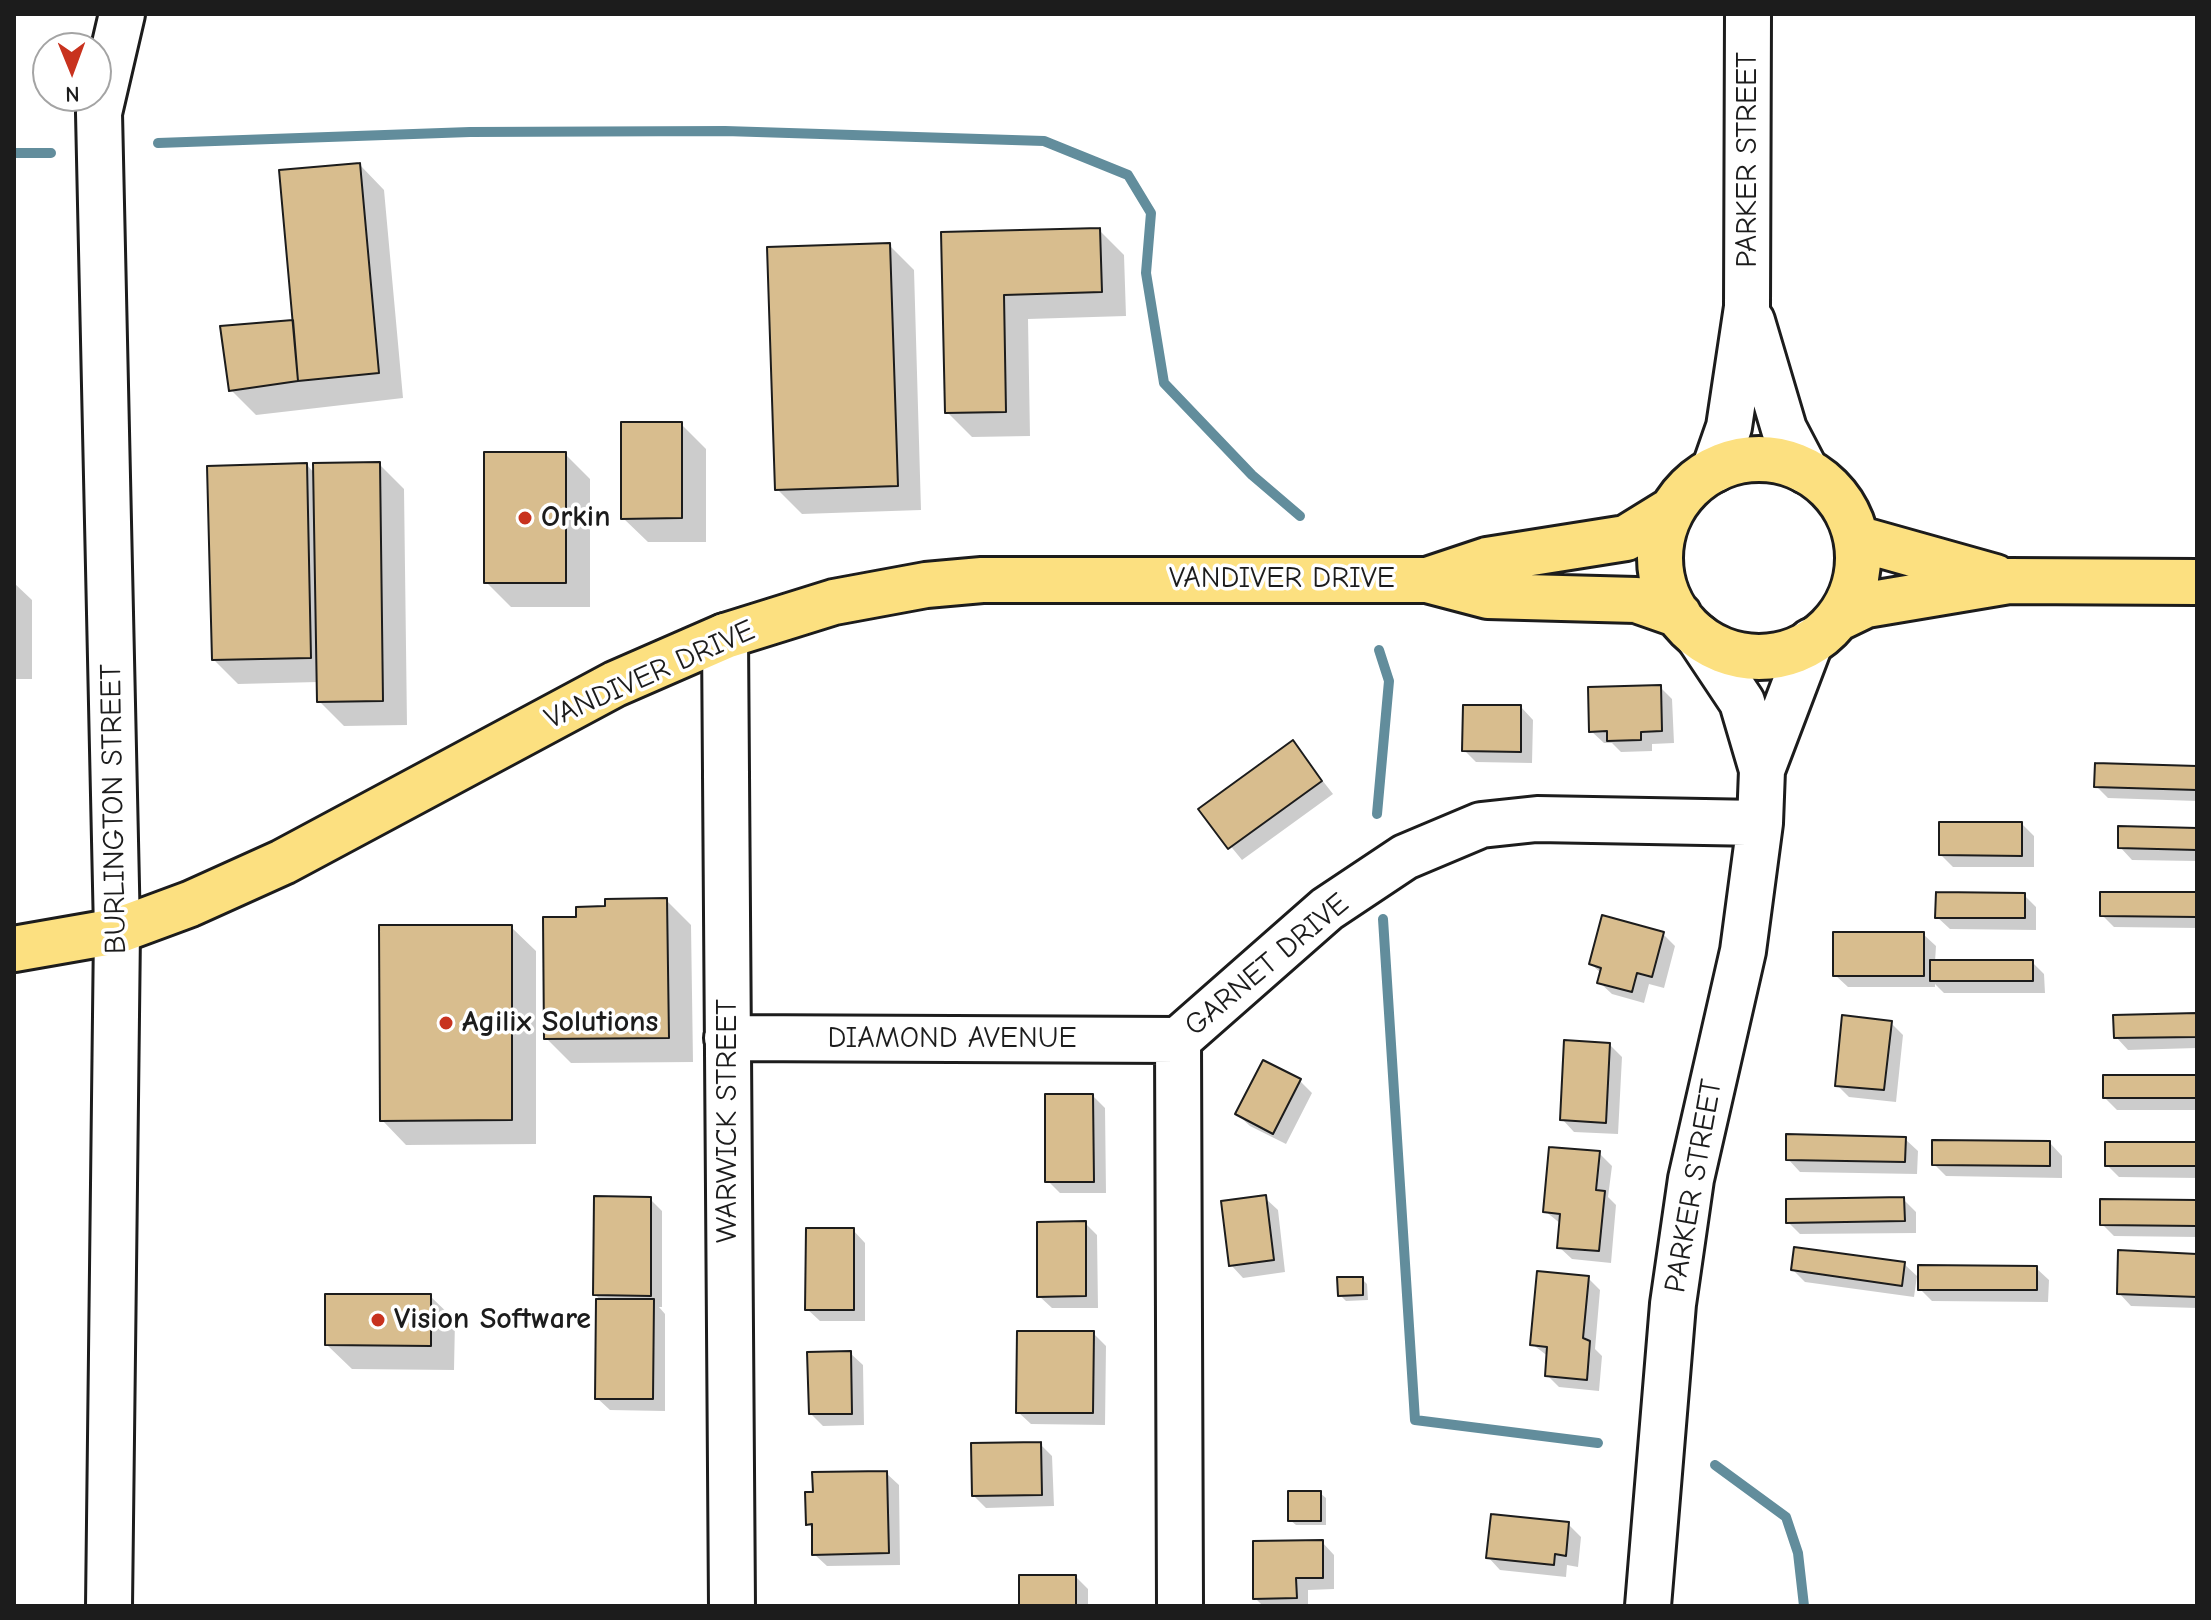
<!DOCTYPE html>
<style>
body{margin:0}
#map{position:relative;width:2211px;height:1620px;overflow:hidden;background:#fff;font-family:"Comic Neue",sans-serif}
canvas{display:block}
.frame{position:absolute;inset:0;border:16px solid #1c1c1c;pointer-events:none}
.north{position:absolute;left:32px;top:32px;width:80px;height:80px;box-sizing:border-box;background:#fff;border:2px solid #a4a4a4;border-radius:50%;rotate:179deg;font-size:22px;font-weight:700;line-height:32px;text-align:center;color:#1c1c1c}
.north::after{content:'';display:block;margin:auto;width:28px;height:36px;background:#c8321e;clip-path:polygon(50% 0,100% 100%,50% 72%,0 100%)}
</style>
<div id="map">
<canvas width="2211" height="1620"></canvas>
<div class="frame"></div>
<div class="north">N</div>
</div>
<script>
const ctx = document.querySelector('canvas').getContext('2d');
ctx.lineJoin = 'round';
function fill(path, color) { ctx.fillStyle = color; ctx.fill(path, 'evenodd'); }
const shape = rows => new Path2D(rows.map(r => 'M' + r).join(''));
function trace(path, color, width, dash) { ctx.strokeStyle = color; ctx.lineWidth = width; ctx.lineCap = dash ? 'butt' : 'round'; ctx.setLineDash(dash || []); ctx.stroke(path); }
function label(font, color, halo, rows, align = 'center') {
  ctx.font = font + ' "Comic Neue",sans-serif'; ctx.lineWidth = 7; ctx.setLineDash([]); ctx.textBaseline = 'middle'; ctx.strokeStyle = halo; ctx.fillStyle = color; for (const [text, x, y, turn = 0] of rows) {
    ctx.save(); ctx.translate(x, y); ctx.rotate((+turn || 0) * Math.PI / 180); ctx.textAlign = isNaN(turn) ? turn : align; if (halo) ctx.strokeText(text, 0, 0); ctx.fillText(text, 0, 0); ctx.restore();
  }
}
fill(shape([
 [360,165,384,190,403,398,256,415,231,390,295,322],
 [1099,230,1124,255,1126,316,1028,319,1030,436,972,437,947,412,943,234],
 [889,245,914,270,921,510,802,514,777,489],
 [681,424,706,449,706,542,648,542,623,518],
 [565,454,590,479,590,607,511,607,486,582],
 [379,464,404,489,407,725,344,726,319,701,318,682,238,684,214,660,307,465,316,475],
 [14,583,32,600,32,679,14,679],
 [1660,687,1672,699,1674,743,1652,744,1652,751,1621,752,1612,743,1604,743,1591,731],
 [1521,707,1533,720,1532,763,1476,762,1464,750],
 [1293,743,1333,794,1242,860,1201,810],
 [2197,768,2197,801,2108,798,2096,786],
 [2022,824,2034,836,2034,867,1953,867,1941,855],
 [2197,830,2197,861,2132,860,2120,847],
 [2197,894,2197,928,2114,927,2102,915],
 [2024,895,2036,907,2036,930,1950,929,1937,917],
 [666,900,691,925,693,1062,571,1063,546,1038,578,919],
 [511,927,536,951,536,1144,406,1145,382,1120],
 [1663,934,1675,946,1664,988,1649,984,1644,1003,1612,994,1599,982,1602,974,1591,964],
 [1923,934,1936,946,1935,962,2032,962,2044,974,2045,993,1944,993,1935,984,1935,987,1848,987,1835,975],
 [2197,1015,2197,1048,2128,1050,2116,1037],
 [1891,1023,1903,1035,1896,1102,1849,1097,1837,1085],
 [1610,1045,1622,1057,1618,1134,1574,1132,1562,1119],
 [1264,1062,1300,1081,1312,1093,1286,1144,1250,1126,1237,1114],
 [2197,1077,2197,1110,2117,1110,2105,1098],
 [1093,1096,1105,1108,1106,1193,1060,1193,1048,1181],
 [1905,1139,1918,1151,1917,1174,1800,1172,1788,1159],
 [2050,1143,2062,1156,2062,1178,1946,1176,1934,1164],
 [2197,1144,2197,1178,2119,1177,2107,1165],
 [1599,1153,1612,1166,1608,1197,1616,1205,1611,1263,1572,1259,1559,1247,1561,1224,1545,1211],
 [1265,1198,1278,1210,1285,1272,1243,1278,1231,1265],
 [650,1199,662,1211,662,1307,659,1307,665,1314,665,1411,610,1410,597,1398,601,1301,595,1294],
 [1903,1199,1916,1212,1916,1233,1800,1234,1788,1222],
 [2197,1202,2197,1237,2114,1236,2102,1224],
 [1085,1223,1097,1235,1098,1308,1052,1308,1039,1296],
 [853,1230,865,1243,865,1321,820,1321,807,1309],
 [2197,1255,2197,1308,2131,1306,2119,1293],
 [1904,1264,1917,1276,1914,1297,1805,1282,1793,1270],
 [2036,1268,2049,1280,2048,1302,1932,1301,1920,1289],
 [1588,1278,1600,1290,1595,1349,1602,1356,1599,1391,1559,1387,1547,1375,1549,1357,1532,1344],
 [1362,1279,1367,1284,1368,1300,1346,1301,1340,1295],
 [430,1296,455,1320,454,1370,352,1369,327,1345],
 [1093,1333,1106,1346,1105,1425,1031,1424,1018,1412],
 [850,1353,863,1365,864,1425,823,1426,811,1414],
 [1040,1444,1052,1456,1054,1506,986,1508,974,1496],
 [886,1473,899,1485,900,1565,827,1566,814,1554,814,1530,808,1524],
 [1320,1493,1326,1498,1326,1525,1296,1525,1290,1520],
 [1568,1524,1581,1537,1578,1567,1567,1565,1566,1577,1500,1570,1488,1557],
 [1322,1542,1334,1555,1334,1589,1308,1590,1308,1606,1263,1606,1255,1598],
 [1076,1577,1088,1589,1088,1606,1021,1606]
]), '#0003');
trace(shape([
 [158,143,470,132,725,131,1044,141,1128,175,1151,213,1146,273,1164,383,1252,475,1300,516],
 [14,153,51,153],
 [1377,814,1389,681,1379,650],
 [1383,919,1415,1420,1598,1443],
 [1715,1465,1786,1517,1798,1553,1804,1606]
]), '#628d9c', 10);
const building = shape([
 [360,163,379,373,298,381,279,170,360,163],
 [1100,228,1102,292,1004,295,1006,412,945,413,941,232,1100,228],
 [890,243,898,486,775,490,767,247,890,243],
 [293,320,298,381,229,391,220,326,293,320],
 [621,422,682,422,682,518,621,519,621,422],
 [484,452,566,452,566,583,484,583,484,452],
 [380,462,383,701,317,702,313,463,380,462],
 [307,463,311,658,212,660,207,466,307,463],
 [1661,685,1662,731,1641,732,1641,740,1607,741,1607,731,1589,732,1588,687,1661,685],
 [1463,705,1521,705,1521,752,1462,751,1463,705],
 [1293,740,1322,781,1228,849,1198,809,1293,740],
 [2095,763,2197,766,2197,790,2094,787,2095,763],
 [1939,822,2022,822,2022,856,1939,855,1939,822],
 [2118,826,2197,828,2197,850,2118,848,2118,826],
 [1936,892,2025,893,2025,918,1935,918,1936,892],
 [2100,892,2197,892,2197,917,2100,916,2100,892],
 [667,898,669,1038,544,1039,543,917,576,917,576,907,605,906,605,899,667,898],
 [1602,915,1664,932,1652,977,1637,973,1632,992,1597,983,1601,968,1589,964,1602,915],
 [379,925,512,925,512,1120,380,1121,379,925],
 [1833,932,1924,932,1924,976,1833,976,1833,932],
 [1930,960,2033,960,2033,981,1930,981,1930,960],
 [2197,1013,2197,1037,2114,1038,2113,1015,2197,1013],
 [1842,1015,1892,1021,1884,1090,1835,1086,1842,1015],
 [1564,1040,1610,1043,1606,1123,1560,1120,1564,1040],
 [1263,1060,1301,1079,1273,1134,1235,1114,1263,1060],
 [2103,1075,2197,1075,2197,1098,2103,1098,2103,1075],
 [1045,1094,1093,1094,1094,1182,1045,1182,1045,1094],
 [1786,1134,1906,1137,1905,1162,1786,1160,1786,1134],
 [1932,1140,2050,1141,2050,1166,1932,1165,1932,1140],
 [2105,1142,2197,1142,2197,1166,2105,1166,2105,1142],
 [1549,1147,1600,1151,1596,1190,1605,1191,1599,1251,1557,1248,1560,1214,1543,1212,1549,1147],
 [1266,1195,1274,1260,1229,1266,1221,1201,1266,1195],
 [594,1196,651,1197,651,1296,593,1295,594,1196],
 [1904,1197,1905,1221,1786,1223,1786,1199,1904,1197],
 [2100,1199,2197,1200,2197,1226,2100,1225,2100,1199],
 [1086,1221,1086,1296,1037,1297,1037,1222,1086,1221],
 [806,1228,854,1228,854,1310,805,1310,806,1228],
 [1794,1247,1905,1262,1902,1286,1791,1270,1794,1247],
 [2118,1250,2197,1254,2197,1297,2117,1294,2118,1250],
 [1918,1265,2037,1266,2037,1290,1918,1290,1918,1265],
 [1537,1271,1589,1276,1583,1338,1590,1341,1587,1380,1545,1376,1547,1347,1530,1345,1537,1271],
 [1337,1277,1363,1277,1363,1295,1338,1296,1337,1277],
 [325,1294,431,1294,431,1346,325,1345,325,1294],
 [596,1299,654,1299,653,1399,595,1399,596,1299],
 [1017,1331,1094,1331,1093,1413,1016,1413,1017,1331],
 [851,1351,852,1414,809,1414,807,1352,851,1351],
 [1041,1442,1042,1495,972,1496,971,1443,1041,1442],
 [887,1471,889,1553,812,1555,812,1524,806,1525,805,1492,813,1492,812,1472,887,1471],
 [1288,1491,1321,1491,1321,1521,1288,1521,1288,1491],
 [1491,1514,1569,1522,1566,1556,1555,1554,1554,1565,1486,1558,1491,1514],
 [1323,1540,1323,1578,1296,1578,1297,1598,1253,1599,1253,1541,1323,1540],
 [1019,1575,1076,1575,1076,1606,1019,1606,1019,1575]
]);
fill(building, '#d8bd8e');
trace(building, '#1c1c1c', 2);
const minor = shape([
 [1752,321,1784,429,1806,471],
 [1714,470,1729,427,1747,307,1748,14],
 [725,636,732,1606],
 [1698,636,1742,702,1762,770],
 [727,1038,1178,1040],
 [109,1606,117,931,99,113,122,14],
 [1180,1606,1178,1040,1327,909,1405,857,1481,825,1537,819,1760,823],
 [1648,1606,1673,1304,1691,1179,1743,951,1760,823,1762,770,1811,641]
]);
const major = shape([
 '1660 558a99 99 0 1 1 198 0a99 99 0 1 1-198 0Z',
 [1856,538,1995,577],
 [1427,580,1487,560,1626,538,1673,509],
 [1837,619,1866,605,2009,581,2197,582],
 [14,949,117,931,190,904,283,862,615,684,725,636,834,602,926,585,982,580,1427,580,1488,596,1636,600,1679,615]
]);
trace(minor, '#1c1c1c', 50);
trace(major, '#1c1c1c', 50);
trace(minor, '#fff', 44);
trace(major, '#fce080', 44);
for (const [x, y, r, color] of [
 [525,518,8,"#c8321e"],
 [446,1023,8,"#c8321e"],
 [378,1320,8,"#c8321e"]
]) { const dot = new Path2D(); dot.arc(x, y, r, 0, 2 * Math.PI); ctx.fillStyle = color; ctx.fill(dot); trace(dot, '#fff', 3); }
label('30px', '#1c1c1c', '#fff', [
 ["PARKER STREET",1748,160,-90],
 ["VANDIVER DRIVE",1282,579],
 ["VANDIVER DRIVE",650,675,-24],
 ["BURLINGTON STREET",114,809,-91],
 ["GARNET DRIVE",1267,965,-40],
 ["DIAMOND AVENUE",952,1039],
 ["WARWICK STREET",728,1121,-90],
 ["PARKER STREET",1694,1186,-80]
]);
label('bold 30px', '#1c1c1c', '#fff', [
 ["Orkin",541,518],
 ["Agilix Solutions",462,1023],
 ["Vision Software",394,1320]
], 'left');
</script>
